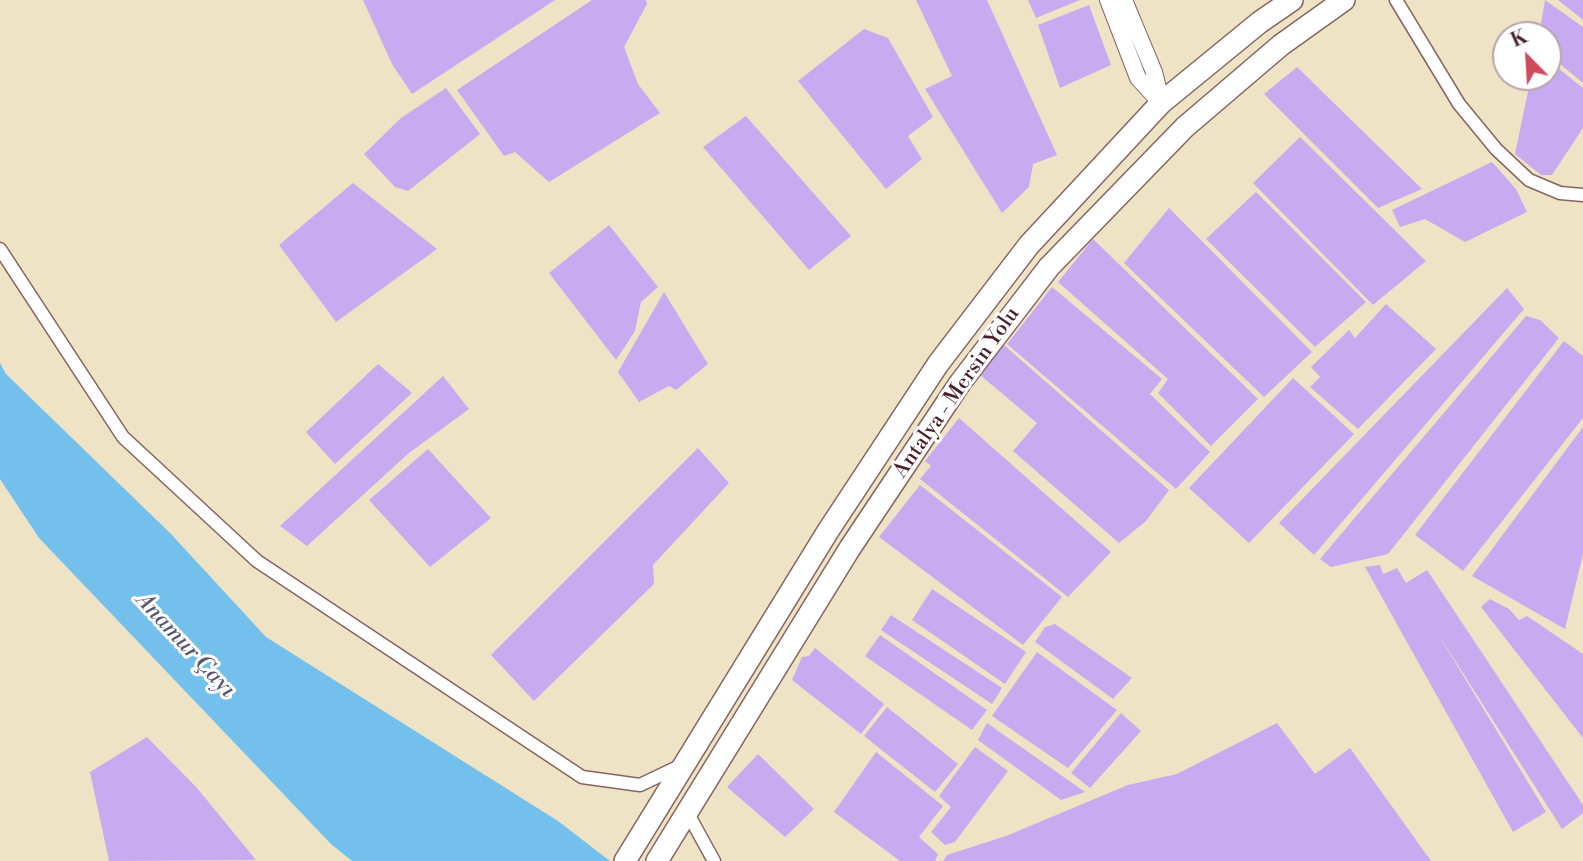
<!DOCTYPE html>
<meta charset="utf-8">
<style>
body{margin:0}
#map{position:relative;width:1583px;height:861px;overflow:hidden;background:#efe3c6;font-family:"Libre Bodoni",serif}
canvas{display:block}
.north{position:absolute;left:1492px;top:21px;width:70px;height:70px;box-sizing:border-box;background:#fff;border:2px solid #b7a5aa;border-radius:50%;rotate:336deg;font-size:19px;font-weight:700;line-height:28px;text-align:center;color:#4a1f2b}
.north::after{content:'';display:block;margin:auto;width:24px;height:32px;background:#d1495b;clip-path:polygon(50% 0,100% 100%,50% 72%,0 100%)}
</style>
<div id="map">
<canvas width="1583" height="861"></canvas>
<div class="north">K</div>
</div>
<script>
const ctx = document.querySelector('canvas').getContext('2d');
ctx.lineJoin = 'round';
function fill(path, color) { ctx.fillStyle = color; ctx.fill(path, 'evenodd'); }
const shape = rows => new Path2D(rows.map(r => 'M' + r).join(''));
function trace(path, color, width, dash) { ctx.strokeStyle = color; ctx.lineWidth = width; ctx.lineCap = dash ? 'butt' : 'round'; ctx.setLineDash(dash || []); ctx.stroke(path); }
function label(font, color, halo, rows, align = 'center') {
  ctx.font = font + ' "Libre Bodoni",serif'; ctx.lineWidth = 6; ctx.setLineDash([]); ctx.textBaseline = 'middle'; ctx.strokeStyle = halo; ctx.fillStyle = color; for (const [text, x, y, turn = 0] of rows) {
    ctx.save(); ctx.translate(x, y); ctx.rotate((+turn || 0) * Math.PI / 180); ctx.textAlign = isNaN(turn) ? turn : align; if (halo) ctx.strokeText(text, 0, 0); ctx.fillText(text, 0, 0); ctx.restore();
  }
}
fill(shape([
 [0,363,6,374,171,534,266,637,558,821,610,861,352,861,331,844,39,538,0,479]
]), '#73c0ed');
fill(shape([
 [363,0,555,0,412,94,392,64],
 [592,0,646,0,647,4,624,47,638,84,660,113,549,182,515,152,504,156,457,90],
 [916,0,987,0,1057,155,1033,164,1029,187,1002,213,925,89,952,76],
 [1028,0,1080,0,1036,18],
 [1545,0,1583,27,1583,83,1548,54,1548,35,1539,35],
 [1558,0,1583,0,1583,20],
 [1089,5,1111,65,1060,88,1038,25],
 [864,29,888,38,933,117,908,136,922,159,886,189,798,81],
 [1548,60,1583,88,1583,128,1552,175,1541,175,1515,154,1531,77,1548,77],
 [1297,67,1422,189,1378,208,1264,94],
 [446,88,480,134,408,191,395,187,364,154,401,118],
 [746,116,851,236,809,270,703,147],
 [1300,137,1426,261,1373,305,1253,183],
 [1492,162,1516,189,1527,212,1465,242,1425,219,1400,227,1392,210],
 [353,183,437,249,336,322,279,245],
 [1256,192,1366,302,1315,347,1206,239],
 [1169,208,1312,352,1264,397,1124,263],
 [609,225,658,287,641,302,635,331,616,360,549,273],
 [1093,239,1258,399,1211,446,1158,393,1168,379,1058,282],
 [1052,287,1162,379,1150,394,1210,452,1176,489,1007,344],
 [1507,288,1524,309,1314,555,1279,523],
 [664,292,708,364,676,390,669,386,639,402,618,372],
 [1386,304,1436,349,1358,429,1310,387,1320,377,1311,367,1349,330,1355,338],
 [1526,316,1540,320,1559,338,1388,554,1331,567,1320,559],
 [1564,341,1583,356,1583,418,1463,571,1415,535],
 [1004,345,1169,490,1146,521,1119,543,1013,451,1037,423,980,375],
 [378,364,412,393,335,464,306,432],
 [443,376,469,409,409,453,307,546,280,526],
 [1293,378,1354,434,1249,543,1189,488],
 [959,418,1111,552,1068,597,920,479,931,466,925,461],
 [1583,427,1583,554,1565,629,1472,576],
 [698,448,729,483,653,565,654,584,534,701,491,655],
 [428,449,491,518,430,567,369,500],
 [920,485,1062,597,1023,645,879,537],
 [1380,565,1383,574,1397,568,1406,583,1427,570,1583,805,1583,813,1562,829,1435,629,1546,812,1513,832,1365,567],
 [932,589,1026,652,1005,684,912,620],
 [1490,599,1509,609,1519,620,1527,616,1583,654,1583,738,1481,607],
 [891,615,1002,688,992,704,881,630],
 [1055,624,1132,678,1113,699,1035,642,1045,627],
 [880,635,987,710,972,730,865,656],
 [815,648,884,704,861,734,792,680,802,657,809,656],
 [1037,652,1117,710,1068,768,992,716],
 [887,707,958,764,935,792,864,736],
 [1121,713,1141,731,1090,788,1071,773],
 [987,723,1085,792,1061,800,978,740],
 [1277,723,1315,774,1350,748,1431,861,943,861,947,855,1006,836,1128,785,1177,774],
 [147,737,197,788,256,860,109,861,90,772],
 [975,747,1008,771,955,842,945,845,931,832,951,807,939,796],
 [876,752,943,806,919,837,938,854,935,861,900,861,834,812],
 [758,754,814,809,785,837,727,787]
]), '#c7aaf0');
const street = shape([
 [1396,0,1459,104,1496,149,1529,180,1560,193,1583,195],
 [0,249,123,437,257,561,582,777,640,785,682,765],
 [687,812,714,861]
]);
const secondary = shape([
 [1108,0,1138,78,1161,103],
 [1124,0,1154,72,1161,100]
]);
const highway = shape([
 [625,861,828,531,938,364,1029,245,1161,103,1260,22,1292,0],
 [657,861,850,548,960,383,1049,267,1185,127,1281,45,1344,0]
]);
trace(street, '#846461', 15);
trace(secondary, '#846461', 18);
trace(highway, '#846461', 24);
trace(street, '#fff', 12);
trace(secondary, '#fff', 16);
trace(highway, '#fff', 21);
label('21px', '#4a1f2b', '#fff', [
 ["Antalya - Mersin Yolu",957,393,-55]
]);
label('italic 23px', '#58576f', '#fff', [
 ["Anamur Çayı",185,646,47]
]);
</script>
